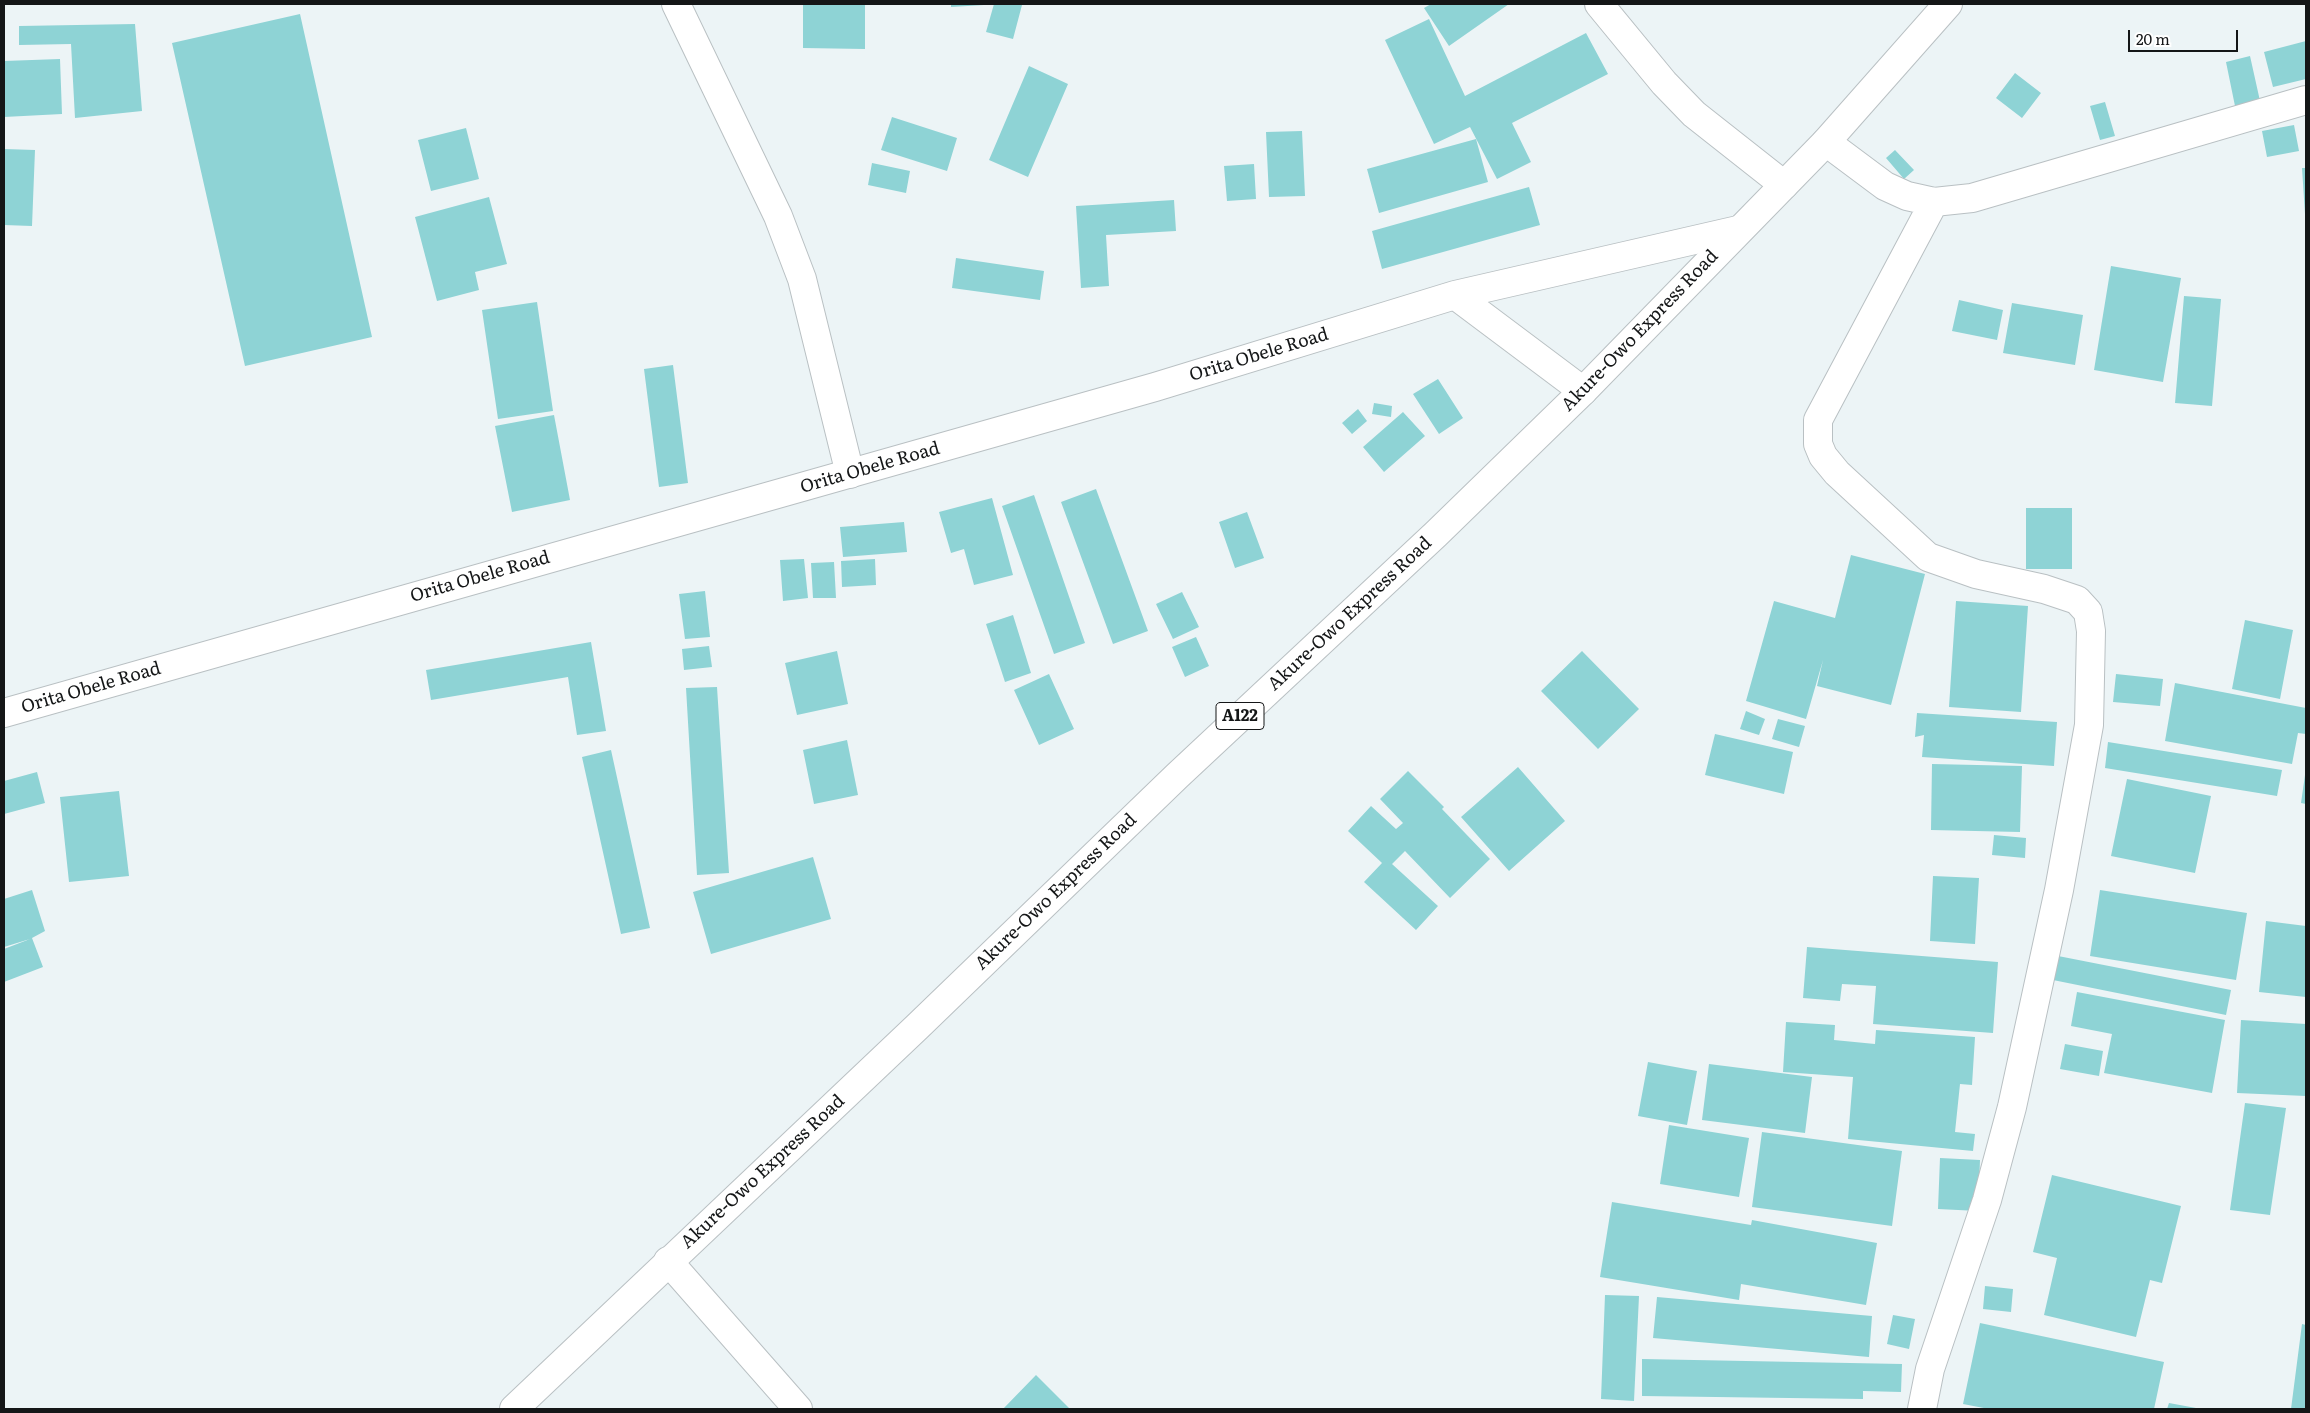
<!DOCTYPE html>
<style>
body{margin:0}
#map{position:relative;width:2310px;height:1413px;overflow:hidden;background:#ecf4f6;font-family:Literata,serif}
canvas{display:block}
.frame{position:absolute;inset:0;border:5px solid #141617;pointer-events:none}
.scale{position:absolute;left:2128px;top:30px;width:110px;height:22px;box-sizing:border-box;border:2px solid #141617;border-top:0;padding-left:6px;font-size:15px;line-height:18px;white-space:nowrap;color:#141617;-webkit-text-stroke:4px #fff;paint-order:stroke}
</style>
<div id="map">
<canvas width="2310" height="1413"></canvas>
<div class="frame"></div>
<div class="scale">20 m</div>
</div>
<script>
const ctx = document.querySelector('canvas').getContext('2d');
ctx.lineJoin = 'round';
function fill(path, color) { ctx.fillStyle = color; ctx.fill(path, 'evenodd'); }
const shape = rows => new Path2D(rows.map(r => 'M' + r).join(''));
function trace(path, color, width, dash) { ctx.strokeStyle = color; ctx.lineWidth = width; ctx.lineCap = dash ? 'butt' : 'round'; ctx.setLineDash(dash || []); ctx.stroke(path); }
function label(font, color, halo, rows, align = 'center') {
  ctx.font = font + ' Literata,serif'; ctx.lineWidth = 4; ctx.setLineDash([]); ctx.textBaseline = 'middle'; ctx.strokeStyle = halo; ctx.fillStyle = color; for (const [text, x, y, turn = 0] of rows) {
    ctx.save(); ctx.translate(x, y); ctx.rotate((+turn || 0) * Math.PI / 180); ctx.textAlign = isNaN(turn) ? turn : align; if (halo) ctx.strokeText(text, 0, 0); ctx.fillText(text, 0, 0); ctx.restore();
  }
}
fill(shape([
 [803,4,865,4,865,49,803,48],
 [951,4,984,4,984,5,951,7],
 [994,4,1022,5,1013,39,986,32],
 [1431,4,1509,4,1449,46,1424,8],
 [300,14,372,337,245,366,172,43],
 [1429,19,1465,96,1586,33,1608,74,1512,123,1531,162,1497,179,1470,127,1434,144,1385,40],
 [135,24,142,111,75,118,71,44,19,45,19,26],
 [2306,41,2306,79,2273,87,2264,52],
 [2250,56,2260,101,2235,106,2226,62],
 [60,59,62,114,4,117,4,61],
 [1029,66,1068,84,1028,177,989,160],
 [2015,73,2041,93,2022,118,1996,98],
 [2105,102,2115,136,2100,140,2090,106],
 [892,117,957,138,947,171,881,150],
 [2294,125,2299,151,2267,157,2262,131],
 [466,128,479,179,431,191,418,140],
 [1302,131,1305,196,1269,197,1266,132],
 [1476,139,1488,182,1379,213,1367,169],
 [4,149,35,150,32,226,4,225],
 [1895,150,1914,170,1904,179,1886,158],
 [872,163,910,171,906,193,868,185],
 [1254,164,1256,199,1227,201,1224,166],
 [2302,168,2306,168,2306,214,2305,214],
 [1529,187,1540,225,1382,269,1372,231],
 [489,197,507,264,475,272,479,290,437,301,415,217],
 [1174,200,1176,231,1106,235,1109,286,1081,288,1076,206],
 [956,258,1044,271,1040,300,952,288],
 [2111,266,2181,278,2163,382,2094,370],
 [2184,296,2221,299,2212,406,2175,403],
 [1959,300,2003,310,1997,340,1952,331],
 [537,302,553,411,498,419,482,310],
 [2012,303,2083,315,2075,365,2003,353],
 [673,365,688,483,659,487,644,369],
 [1438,379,1463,418,1439,434,1413,394],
 [1374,403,1392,406,1391,417,1372,414],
 [1358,409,1367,421,1352,434,1342,423],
 [1403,412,1425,436,1384,472,1363,447],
 [554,415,570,500,512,512,495,426],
 [1096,489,1148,631,1113,644,1061,502],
 [1034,495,1085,643,1054,654,1002,506],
 [992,498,1013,575,974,585,964,549,951,553,939,512],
 [2026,508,2072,508,2072,569,2026,569],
 [1247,512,1264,558,1235,568,1219,522],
 [904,522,907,552,843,557,840,527],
 [1851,555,1925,574,1891,705,1817,686,1823,660,1806,719,1746,701,1774,601,1835,618],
 [804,559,808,598,783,601,780,560],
 [875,559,876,585,842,587,841,561],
 [834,562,836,598,813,598,811,563],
 [705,591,710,637,685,639,679,594],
 [1182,592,1199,627,1173,639,1156,604],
 [1956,601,2028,606,2021,712,1949,707],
 [1013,615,1031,673,1005,682,986,624],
 [2245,620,2293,630,2280,699,2232,689],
 [1196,637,1209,666,1185,677,1172,647],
 [591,642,606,731,577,735,568,677,431,700,426,670],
 [709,646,712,667,684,670,682,649],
 [837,651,848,704,797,715,785,663],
 [1582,651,1639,709,1598,749,1541,691],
 [1049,674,1074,729,1039,745,1014,690],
 [2116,674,2163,679,2160,706,2113,702],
 [2175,683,2306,708,2306,734,2298,733,2292,764,2165,741],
 [717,687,729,873,697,875,686,688],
 [1746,711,1765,719,1759,735,1740,729],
 [1917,713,2057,722,2054,766,1922,757,1924,735,1915,737],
 [1778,719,1805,726,1799,747,1772,739],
 [1715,734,1793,752,1784,794,1705,775],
 [847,740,858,795,814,804,803,750],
 [2108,742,2282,770,2277,796,2105,768],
 [611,750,650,928,621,934,582,757],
 [1932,764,2022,766,2020,832,1931,830],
 [1518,767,1565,821,1509,871,1461,817],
 [1408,771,1444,807,1442,809,1490,859,1450,898,1405,851,1392,864,1438,906,1416,930,1364,882,1382,863,1348,831,1371,806,1396,829,1403,823,1380,799],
 [37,772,45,803,4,814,4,781],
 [2305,775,2306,775,2306,804,2301,803],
 [2127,779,2211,796,2195,873,2111,856],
 [119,791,129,876,69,882,60,797],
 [1994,835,2026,838,2025,858,1992,855],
 [813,857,831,919,711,954,693,892],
 [1933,876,1979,878,1975,944,1930,941],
 [32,890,45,931,32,938,43,967,4,982,4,949,30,939,4,947,4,899],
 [2100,890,2247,913,2236,980,2090,956],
 [2266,921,2306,926,2306,997,2259,992],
 [1807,947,1998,962,1993,1033,1873,1024,1876,986,1842,984,1840,1001,1803,998],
 [2053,955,2231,990,2226,1015,2048,979],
 [2077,992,2225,1020,2212,1093,2104,1073,2112,1034,2071,1026],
 [2241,1020,2306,1024,2306,1096,2237,1093],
 [1786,1022,1835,1025,1834,1040,1875,1044,1876,1030,1975,1037,1972,1085,1960,1084,1955,1132,1975,1134,1973,1151,1848,1139,1853,1077,1783,1072],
 [2065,1044,2103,1051,2099,1076,2060,1069],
 [1648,1062,1697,1071,1687,1125,1638,1116],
 [1709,1064,1812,1077,1805,1133,1702,1120],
 [2245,1103,2286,1108,2270,1215,2230,1210],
 [1669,1125,1749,1138,1739,1197,1660,1184],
 [1762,1132,1902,1151,1892,1226,1752,1207],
 [1940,1158,1980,1160,1978,1211,1938,1209],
 [2052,1175,2181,1206,2162,1283,2150,1280,2136,1337,2044,1315,2057,1258,2033,1252],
 [1612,1202,1751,1225,1752,1220,1877,1243,1866,1305,1741,1284,1739,1300,1600,1277],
 [1985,1286,2013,1289,2011,1312,1983,1309],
 [1605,1295,1639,1296,1634,1401,1601,1399],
 [1657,1297,1872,1316,1869,1357,1653,1338],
 [1893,1315,1915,1319,1909,1349,1887,1344],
 [1980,1323,2164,1362,2154,1409,1989,1409,1963,1404],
 [2302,1324,2306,1325,2306,1409,2291,1409],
 [1642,1359,1902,1364,1901,1392,1863,1391,1863,1399,1642,1396],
 [1036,1375,1070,1409,1003,1409],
 [2169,1403,2196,1408,2196,1409,2167,1409]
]), '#8ed3d5');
const street = shape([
 [676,4,778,216,802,279,850,474],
 [1599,4,1664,83,1694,114,1784,185],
 [1826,142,1885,186,1907,196,1934,202,1972,198,2306,100],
 [668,1261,798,1409],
 [1922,1409,1930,1369,1987,1200,2012,1107,2059,890,2089,725,2091,631,2088,612,2077,600,2044,589,1976,574,1928,557,1837,473,1823,456,1818,444,1818,420,1934,202]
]);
const secondary = shape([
 [1455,295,1583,391],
 [4,713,1155,387,1455,295,1738,230]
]);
const highway = shape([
 [514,1409,917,1027,1177,776,1436,534,1583,391,1826,142,1948,4]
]);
trace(street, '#b9c0c3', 30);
trace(secondary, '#b9c0c3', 30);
trace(highway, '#b9c0c3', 30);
trace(street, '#fff', 28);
trace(secondary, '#fff', 28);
trace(highway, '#fff', 28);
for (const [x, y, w] of [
 [1240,716,48]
]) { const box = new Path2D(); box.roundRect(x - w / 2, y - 13.5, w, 27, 4); ctx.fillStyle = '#fff'; ctx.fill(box); trace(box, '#141617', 1); }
label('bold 16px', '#141617', null, [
 ["A122",1240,716]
]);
label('18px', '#141617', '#fff', [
 ["Akure-Owo Express Road",1640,331,-46],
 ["Orita Obele Road",1259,355,-17],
 ["Orita Obele Road",870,468,-16],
 ["Orita Obele Road",480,577,-16],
 ["Akure-Owo Express Road",1350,614,-43],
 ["Orita Obele Road",91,688,-16],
 ["Akure-Owo Express Road",1056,892,-44],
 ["Akure-Owo Express Road",763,1172,-43]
]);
</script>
